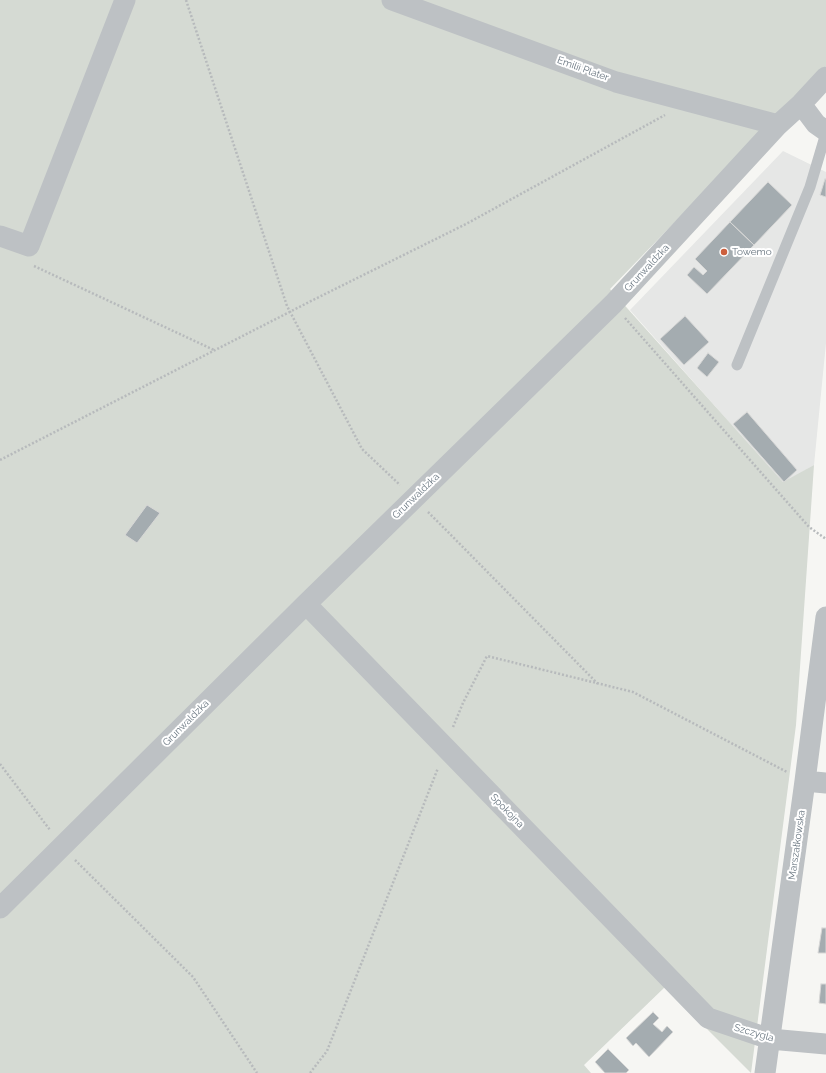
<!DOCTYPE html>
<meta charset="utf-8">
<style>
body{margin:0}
canvas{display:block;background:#f6f6f3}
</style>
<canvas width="826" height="1073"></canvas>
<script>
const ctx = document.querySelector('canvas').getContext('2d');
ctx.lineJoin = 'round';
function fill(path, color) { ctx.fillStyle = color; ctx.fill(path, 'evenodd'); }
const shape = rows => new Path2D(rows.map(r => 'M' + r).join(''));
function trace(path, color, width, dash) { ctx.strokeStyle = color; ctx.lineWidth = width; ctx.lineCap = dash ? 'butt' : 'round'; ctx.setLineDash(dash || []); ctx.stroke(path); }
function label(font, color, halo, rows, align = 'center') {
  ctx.font = font + ' Raleway,sans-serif'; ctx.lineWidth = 4; ctx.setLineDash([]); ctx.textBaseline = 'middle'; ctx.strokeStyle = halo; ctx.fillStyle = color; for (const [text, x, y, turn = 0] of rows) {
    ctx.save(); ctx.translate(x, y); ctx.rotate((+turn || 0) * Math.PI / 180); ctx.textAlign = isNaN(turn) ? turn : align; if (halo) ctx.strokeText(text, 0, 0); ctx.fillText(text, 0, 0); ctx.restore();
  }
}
fill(shape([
 [783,151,826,172,826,343,814,465,783,483,630,310]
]), '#e6e7e6');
fill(shape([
 [0,0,826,0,826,66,610,289,783,482,814,465,796,725,751,1073,665,987,584,1065,591,1073,0,1073]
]), '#d5dad3');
const building = shape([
 [825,179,826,179,826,197,820,195,825,179],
 [768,182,792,205,754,245,730,222,768,182],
 [730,222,754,245,707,294,687,275,694,267,703,275,707,271,695,259,730,222],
 [685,316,709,342,684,365,660,339,685,316],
 [708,353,719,362,707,377,697,368,708,353],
 [747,412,797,470,784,482,733,424,747,412],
 [147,505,160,513,137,543,125,535,147,505],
 [822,928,826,928,826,953,818,953,822,928],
 [821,984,826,984,826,1004,819,1003,821,984],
 [653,1012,659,1018,653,1024,662,1032,667,1026,673,1032,649,1057,636,1043,633,1046,626,1038,653,1012],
 [608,1049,629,1070,626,1073,605,1073,595,1062,608,1049]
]);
fill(building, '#a4acb0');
trace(building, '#d7d7d6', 1);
trace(shape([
 [186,0,287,306,362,449,400,485],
 [34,266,214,350],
 [625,318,809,527,826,539],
 [0,460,313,300,466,224,665,115],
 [428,512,448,532,598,684],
 [453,727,463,703,487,656,633,692,787,772],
 [0,764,50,830],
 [75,860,193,977,257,1073],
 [310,1073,327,1051,438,768]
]), '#b7babc', 2.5, [2, 2]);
trace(shape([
 [737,365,810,187,826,133]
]), '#bdc1c4', 11);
trace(shape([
 [392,0,616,82,778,125],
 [801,104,816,124,826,131],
 [0,236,29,246,125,0],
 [306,604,708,1018,770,1039,826,1044],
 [805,781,826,783],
 [0,908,306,604,613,304,778,125,801,104,826,77],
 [765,1073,805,781,826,617]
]), '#bdc1c4', 21);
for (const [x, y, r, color] of [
 [724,252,4,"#cc5f3d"]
]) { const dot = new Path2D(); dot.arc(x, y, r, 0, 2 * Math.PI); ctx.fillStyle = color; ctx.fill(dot); trace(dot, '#fff', 1.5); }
label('10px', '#697680', '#fff', [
 ["Emilii Plater",583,69,20],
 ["Grunwaldzka",647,268,-47],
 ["Grunwaldzka",416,496,-44],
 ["Grunwaldzka",186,723,-45],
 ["Spokojna",507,811,46],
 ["Marszałkowska",797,845,-82],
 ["Szczygla",754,1033,16]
]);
label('10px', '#697680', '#fff', [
 ["Towemo",732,252]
], 'left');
</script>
